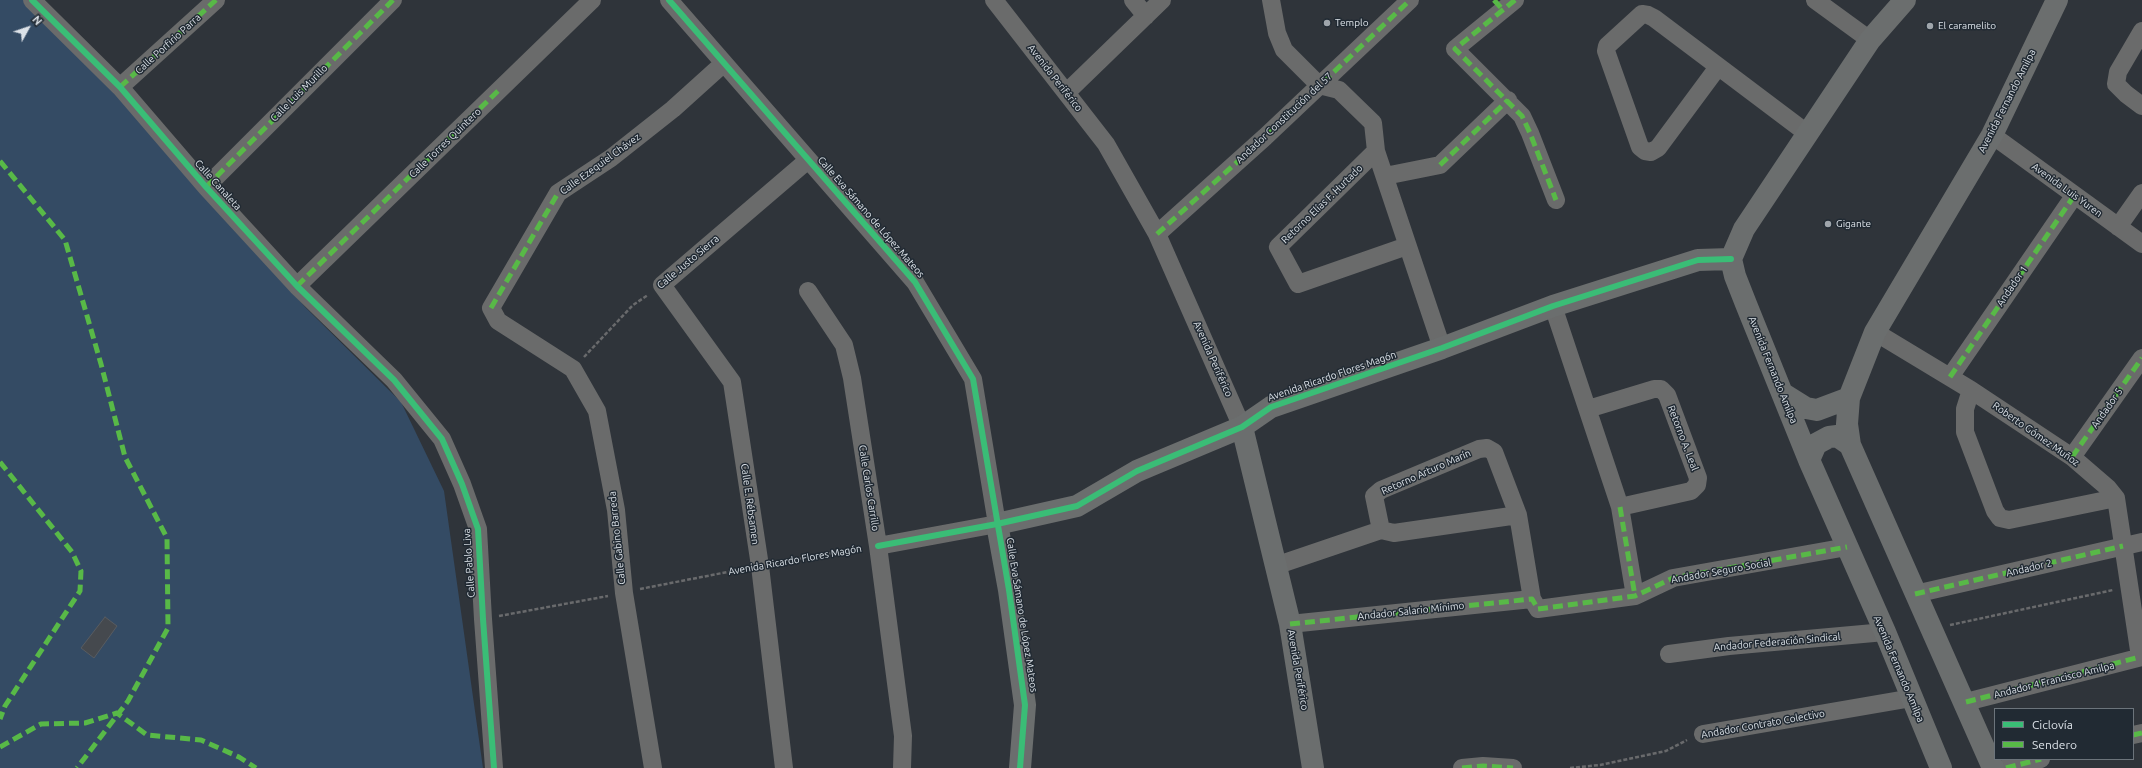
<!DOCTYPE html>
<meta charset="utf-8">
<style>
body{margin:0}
#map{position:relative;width:2142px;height:768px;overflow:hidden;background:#2f343a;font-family:Ubuntu,sans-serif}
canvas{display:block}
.legend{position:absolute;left:1994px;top:708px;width:140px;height:52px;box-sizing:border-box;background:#212a33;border:1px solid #6c747b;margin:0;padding:5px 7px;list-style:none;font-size:12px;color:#dce2e8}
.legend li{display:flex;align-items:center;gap:8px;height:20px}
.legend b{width:20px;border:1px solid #6c747b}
.north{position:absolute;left:8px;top:8px;width:40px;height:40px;-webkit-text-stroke:3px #212a33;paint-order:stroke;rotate:50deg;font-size:11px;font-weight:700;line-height:16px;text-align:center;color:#dce2e8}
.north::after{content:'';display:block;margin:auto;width:14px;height:18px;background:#dce2e8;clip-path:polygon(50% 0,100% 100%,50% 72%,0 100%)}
</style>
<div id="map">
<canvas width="2142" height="768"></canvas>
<ul class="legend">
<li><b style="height:5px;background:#3abd76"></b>Ciclovía</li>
<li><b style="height:5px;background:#58b947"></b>Sendero</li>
</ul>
<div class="north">N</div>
</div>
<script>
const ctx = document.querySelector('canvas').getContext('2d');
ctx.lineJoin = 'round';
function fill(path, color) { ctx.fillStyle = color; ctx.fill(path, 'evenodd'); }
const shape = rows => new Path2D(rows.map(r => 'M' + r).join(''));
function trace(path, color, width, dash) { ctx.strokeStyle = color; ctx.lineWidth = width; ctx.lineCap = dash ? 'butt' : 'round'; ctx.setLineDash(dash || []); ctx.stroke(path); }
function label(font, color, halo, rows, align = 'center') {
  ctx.font = font + ' Ubuntu,sans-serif'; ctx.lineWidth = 3; ctx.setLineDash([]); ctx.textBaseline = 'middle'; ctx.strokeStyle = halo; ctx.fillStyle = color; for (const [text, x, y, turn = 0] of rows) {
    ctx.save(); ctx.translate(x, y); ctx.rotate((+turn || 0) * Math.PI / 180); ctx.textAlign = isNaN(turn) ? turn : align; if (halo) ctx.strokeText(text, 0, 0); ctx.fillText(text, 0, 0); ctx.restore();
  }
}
fill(shape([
 [0,0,32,0,306,308,401,402,444,491,483,768,0,768]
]), '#344b64');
const building = shape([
 [105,617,117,626,94,658,81,648,105,617]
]);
fill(building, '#45494e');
trace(building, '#585c61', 1);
trace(shape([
 [584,357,633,305,648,295],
 [776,563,861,548],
 [640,589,743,569],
 [499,616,608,596],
 [1950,625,2113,590],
 [1570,768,1600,765,1666,751,1687,740]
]), '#696a6c', 2.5, [4, 2]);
trace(shape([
 [32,0,120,87,206,187,297,286,394,380,442,439,462,484,478,529,483,619,494,768],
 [669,0,915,282,973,379,997,524,878,546],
 [994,0,1106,144,1157,234,1242,427],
 [1133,0,1146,16],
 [1271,0,1277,33,1284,50,1319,85,1339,90,1373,123,1376,151,1442,348],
 [1515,0,1455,49,1522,116,1530,133,1556,200],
 [1815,0,1870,40],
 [2142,31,2118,72,2116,84,2126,94,2142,106],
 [1718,67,1658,148,1651,152,1645,151,1640,147,1606,51,1607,46,1642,14,1648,15,1654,18,1808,134],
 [120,87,216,0],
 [1067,92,1162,0],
 [1992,135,2142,244],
 [1376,151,1278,247,1298,284,1407,246],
 [1385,176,1440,165,1508,100],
 [206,187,393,0],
 [2118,227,2142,193],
 [1157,234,1265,137,1410,0],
 [297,286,592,0],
 [808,291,844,345,852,378,878,546,903,736,902,768],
 [1553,306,1620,507,1635,596],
 [1875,332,1971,390,2072,457,2108,488,2116,498,2140,657],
 [1950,377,2074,196],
 [1971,390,1965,409,1965,432,1995,511,2000,518,2009,520,2116,498],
 [1588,409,1654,389,1661,389,1667,395,1698,478,1697,485,1691,491,1620,507],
 [2072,457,2142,358],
 [1381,530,1374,496,1381,490,1479,449,1487,448,1494,452,1518,515,1532,599,1538,609,1635,596,1673,578,1847,547],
 [1275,566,1381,530,1394,533,1518,515],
 [1915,594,2142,542],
 [1290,624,1532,599],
 [1669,654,1729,646,1885,632],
 [1966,702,2142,657],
 [1703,734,1912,698],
 [2133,735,2142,733],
 [653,768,624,593,616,510,597,411,573,369,498,321,491,308,558,193,611,158,673,109,724,63],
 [784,768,760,566,732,382,662,285,808,160],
 [1462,768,1483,766,1513,768],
 [2006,768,2041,759]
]), '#6a6b6b', 18);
trace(shape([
 [1905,0,1870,40,1744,229,1731,259,1735,276,1746,304,1809,460,1885,632,1941,768],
 [1782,393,1806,408,1817,410,1849,398],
 [1242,427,1290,624,1313,768],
 [1809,460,1816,444,1829,437,1837,436,1850,445],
 [1020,768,1025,705,1009,590,997,524,1077,506,1137,471,1242,427,1271,407,1442,348,1553,306,1698,260,1731,259],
 [1993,768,1850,445,1847,424,1849,398,1875,332,1992,135,2057,0]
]), '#6b6e6e', 22);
trace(shape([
 [1494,0,1503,10],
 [1515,0,1455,49,1522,116,1530,133,1556,200],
 [120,87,216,0],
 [0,161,65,240,101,364,125,457,167,538,168,628,128,701,77,768],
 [1440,165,1508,100],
 [206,187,393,0],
 [1157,234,1265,137,1410,0],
 [297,286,500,89],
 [491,308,558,193],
 [1950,377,2074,196],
 [2072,457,2142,358],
 [0,462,72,552,81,571,80,591,5,706,0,719],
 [1620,507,1635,596],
 [1915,594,2123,546],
 [1290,624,1532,599,1538,609,1635,596,1673,578,1847,547],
 [1966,702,2140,657],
 [2133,735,2142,733],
 [0,747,41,724,85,723,117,713,147,735,201,740,239,757,256,768],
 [1462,768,1483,766,1513,768],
 [2006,768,2041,759]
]), '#58b947', 5, [10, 5]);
trace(shape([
 [32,0,120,87,206,187,297,286,394,380,442,439,462,484,478,529,483,619,494,768],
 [669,0,915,282,973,379,1009,590,1025,705,1020,768],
 [878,546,997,524,1077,506,1137,471,1242,427,1271,407,1442,348,1553,306,1698,260,1731,259]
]), '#3abd76', 6);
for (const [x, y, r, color] of [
 [1327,23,4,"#9fa5ab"],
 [1930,26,4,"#9fa5ab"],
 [1828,224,4,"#9fa5ab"]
]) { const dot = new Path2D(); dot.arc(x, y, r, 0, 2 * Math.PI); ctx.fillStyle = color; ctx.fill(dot); trace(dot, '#212a33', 1.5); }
label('10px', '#dce2e8', '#212a33', [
 ["Templo",1335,23],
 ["El caramelito",1938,26],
 ["Gigante",1836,224]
], 'left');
label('10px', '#dce2e8', '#212a33', [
 ["Calle Porfirio Parra",168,44,-42],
 ["Avenida Periférico",1055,78,52],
 ["Calle Luis Murillo",299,93,-45],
 ["Avenida Fernando Amilpa",2007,101,-63],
 ["Andador Constitución del 57",1284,118,-43],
 ["Calle Torres Quintero",445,143,-44],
 ["Calle Ezequiel Chávez",600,164,-36],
 ["Calle Canaleta",218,185,48],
 ["Avenida Luis Yuren",2067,190,36],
 ["Retorno Elías F. Hurtado",1322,204,-44],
 ["Calle Eva Sámano de López Mateos",871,217,49],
 ["Calle Justo Sierra",688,262,-40],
 ["Andador 1",2012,286,-56],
 ["Avenida Periférico",1213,359,66],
 ["Avenida Fernando Amilpa",1773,370,68],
 ["Avenida Ricardo Flores Magón",1332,376,-19],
 ["Andador 5",2107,408,-55],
 ["Roberto Gómez Muñoz",2036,434,35],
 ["Retorno A. Leal",1683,438,69],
 ["Retorno Arturo Marín",1426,472,-24],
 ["Calle Carlos Carrillo",869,488,81],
 ["Calle E. Rébsamen",750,504,82],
 ["Calle Gabino Barreda",617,538,-96],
 ["Avenida Ricardo Flores Magón",795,560,-10],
 ["Calle Pablo Liva",469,563,-94],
 ["Andador 2",2029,568,-13],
 ["Andador Seguro Social",1721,571,-10],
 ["Andador Salario Mínimo",1411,611,-6],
 ["Calle Eva Sámano de López Mateos",1022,615,81],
 ["Andador Federación Sindical",1777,642,-5],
 ["Avenida Fernando Amilpa",1899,669,67],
 ["Avenida Periférico",1298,670,80],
 ["Andador 4 Francisco Amilpa",2054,680,-14],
 ["Andador Contrato Colectivo",1763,724,-10]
]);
</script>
